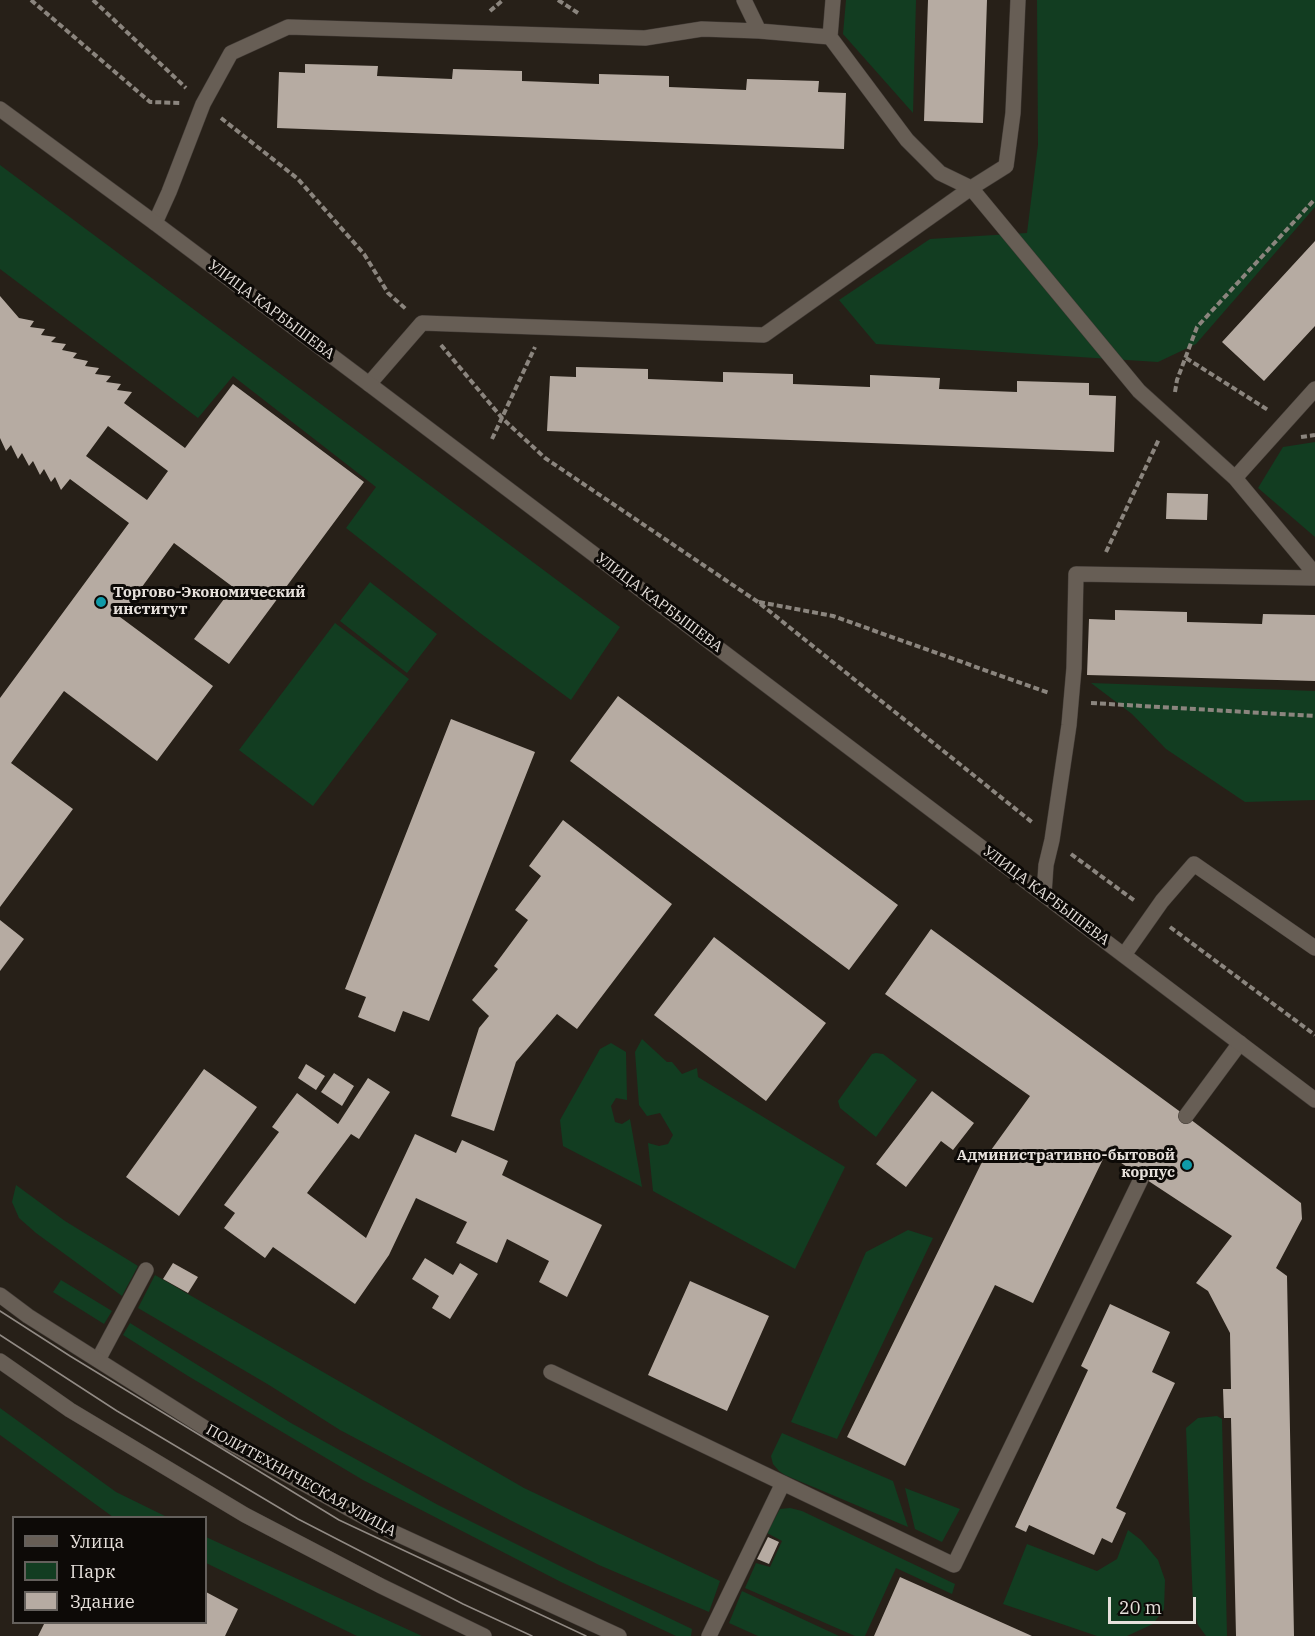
<!DOCTYPE html>
<meta charset="utf-8">
<style>
body{margin:0}
#map{position:relative;width:1315px;height:1636px;overflow:hidden;background:#272018;font-family:"IBM Plex Serif",serif}
canvas{display:block}
.legend{position:absolute;left:12px;top:1516px;width:195px;height:108px;box-sizing:border-box;background:#0d0a07;border:2px solid #64605c;margin:0;padding:8px 10px;list-style:none;font-size:18px;color:#e7e1dc}
.legend li{display:flex;align-items:center;gap:12px;height:30px}
.legend b{width:30px;border:2px solid #64605c}
.scale{position:absolute;left:1108px;top:1597px;width:88px;height:27px;box-sizing:border-box;border:3px solid #e7e1dc;border-top:0;padding-left:8px;font-size:18px;line-height:21px;white-space:nowrap;color:#e7e1dc;-webkit-text-stroke:4px #0d0a07;paint-order:stroke}
</style>
<div id="map">
<canvas width="1315" height="1636"></canvas>
<ul class="legend">
<li><b style="height:8px;background:#675e55"></b>Улица</li>
<li><b style="height:16px;background:#123d21"></b>Парк</li>
<li><b style="height:16px;background:#b6aba2"></b>Здание</li>
</ul>
<div class="scale">20 m</div>
</div>
<script>
const ctx = document.querySelector('canvas').getContext('2d');
ctx.lineJoin = 'round';
function fill(path, color) { ctx.fillStyle = color; ctx.fill(path, 'evenodd'); }
const shape = rows => new Path2D(rows.map(r => 'M' + r).join(''));
function trace(path, color, width, dash) { ctx.strokeStyle = color; ctx.lineWidth = width; ctx.lineCap = dash ? 'butt' : 'round'; ctx.setLineDash(dash || []); ctx.stroke(path); }
function label(font, color, halo, rows, align = 'center') {
  ctx.font = font + ' "IBM Plex Serif",serif'; ctx.lineWidth = 6; ctx.setLineDash([]); ctx.textBaseline = 'middle'; ctx.strokeStyle = halo; ctx.fillStyle = color; for (const [text, x, y, turn = 0] of rows) {
    ctx.save(); ctx.translate(x, y); ctx.rotate((+turn || 0) * Math.PI / 180); ctx.textAlign = isNaN(turn) ? turn : align; if (halo) ctx.strokeText(text, 0, 0); ctx.fillText(text, 0, 0); ctx.restore();
  }
}
fill(shape([
 [846,0,916,0,913,113,843,34],
 [1037,0,1315,0,1315,207,1196,344,1158,362,876,344,839,300,930,239,1027,233,1038,145],
 [0,165,620,627,571,700,480,633,346,528,376,487,233,376,198,418,0,269],
 [1315,442,1315,537,1258,488,1283,447],
 [370,582,437,634,407,673,340,621],
 [335,623,409,679,313,806,239,750],
 [1091,683,1315,691,1315,800,1245,802,1166,749,1132,714],
 [642,1039,667,1062,672,1062,682,1074,697,1068,698,1077,845,1167,795,1269,653,1191,648,1143,659,1146,668,1144,673,1135,660,1113,647,1116,639,1105,635,1052],
 [611,1043,626,1052,627,1100,616,1098,611,1106,615,1122,622,1124,630,1119,642,1187,563,1146,560,1120,600,1049],
 [876,1053,883,1054,917,1080,876,1137,840,1108,838,1101,872,1054],
 [16,1185,65,1221,138,1266,122,1296,36,1233,19,1218,12,1202],
 [908,1230,933,1238,837,1439,791,1422,866,1252],
 [155,1275,524,1488,720,1581,709,1612,599,1565,510,1520,340,1430,269,1385,138,1308],
 [61,1280,112,1311,104,1324,53,1292],
 [130,1323,291,1423,438,1505,566,1569,692,1629,691,1636,676,1636,561,1582,363,1480,188,1376,123,1335],
 [0,1408,116,1492,167,1517,113,1517,0,1435],
 [1217,1416,1222,1419,1227,1636,1206,1636,1198,1625,1193,1605,1186,1428,1198,1418],
 [782,1433,893,1481,908,1527,785,1475,779,1471,773,1464,771,1456],
 [905,1488,960,1509,942,1542,915,1529],
 [790,1508,802,1511,955,1584,952,1594,896,1568,865,1636,855,1636,745,1588,756,1563,770,1567,782,1541,767,1533,780,1509],
 [1128,1530,1141,1540,1158,1560,1165,1580,1164,1609,1153,1624,1127,1636,1097,1636,1003,1604,1027,1544,1097,1571,1117,1559],
 [206,1537,422,1636,357,1636,206,1563],
 [742,1591,839,1636,758,1636,729,1623]
]), '#123d21');
fill(shape([
 [928,0,987,0,983,123,924,121],
 [305,64,378,66,377,76,452,79,453,69,522,71,522,81,599,84,599,74,669,76,669,87,746,90,747,79,819,81,818,92,846,93,844,149,277,128,279,72,305,73],
 [1315,241,1315,326,1264,381,1222,342],
 [0,296,19,318,34,321,30,327,45,329,41,335,56,337,51,342,66,344,62,350,77,353,73,358,88,361,85,366,99,368,95,374,111,376,106,382,121,384,117,390,132,392,124,403,185,448,233,384,364,482,229,664,194,639,233,587,174,543,120,617,213,686,157,761,64,691,11,763,73,809,0,907,0,698,129,523,70,479,61,490,55,477,51,482,44,469,40,475,33,461,29,466,22,453,18,459,11,445,6,451,0,438],
 [108,426,168,471,147,500,86,456],
 [576,367,648,369,648,379,723,382,723,372,793,374,793,384,870,387,870,375,940,378,939,389,1017,392,1017,381,1089,383,1089,395,1116,396,1114,452,547,431,550,376,576,377],
 [1167,493,1208,494,1207,520,1166,519],
 [1115,610,1187,612,1187,622,1262,624,1263,614,1315,615,1315,681,1087,675,1089,619,1115,620],
 [618,696,898,905,849,970,570,761],
 [451,719,535,752,429,1021,403,1011,395,1032,358,1017,366,997,345,989],
 [563,820,672,904,577,1029,557,1014,516,1062,494,1131,451,1116,479,1028,489,1016,472,1000,498,969,494,966,528,920,515,910,541,876,529,866],
 [0,920,24,939,0,971],
 [931,929,1186,1116,1301,1203,1302,1219,1276,1268,1287,1276,1294,1636,1236,1636,1231,1418,1224,1418,1223,1389,1231,1389,1230,1333,1208,1291,1196,1283,1232,1236,1106,1153,1033,1303,995,1285,905,1466,847,1437,981,1164,1030,1096,885,994],
 [714,937,826,1023,766,1101,654,1015],
 [306,1064,325,1076,316,1090,298,1078],
 [204,1069,257,1107,179,1216,126,1177],
 [334,1073,354,1086,342,1106,321,1092],
 [368,1078,390,1092,359,1139,351,1134,307,1193,366,1238,415,1134,456,1153,462,1140,508,1161,502,1175,602,1225,567,1297,539,1282,549,1261,507,1239,497,1263,456,1243,467,1222,416,1198,389,1255,355,1304,273,1247,265,1258,224,1228,235,1213,224,1205,279,1132,272,1127,297,1093,338,1124],
 [932,1091,974,1123,953,1150,941,1141,906,1187,876,1164],
 [425,1258,453,1275,460,1263,478,1274,450,1319,432,1308,439,1296,412,1279],
 [173,1263,198,1277,188,1293,163,1279],
 [690,1281,769,1316,727,1411,648,1375],
 [1110,1304,1170,1332,1152,1372,1175,1383,1116,1508,1126,1513,1112,1543,1102,1538,1094,1555,1029,1525,1026,1532,1015,1527,1088,1370,1081,1366],
 [768,1537,779,1542,769,1564,757,1559],
 [900,1577,1032,1636,874,1636],
 [206,1592,238,1609,225,1636,38,1636,45,1622,206,1622]
]), '#b6aba2');
const service = shape([
 [744,0,759,31,830,37,907,140,940,173,971,188,1139,391,1235,478,1315,574],
 [830,37,833,0],
 [155,223,169,192,203,104,231,53,288,27,645,38,702,29,759,31],
 [369,384,422,323,764,335,971,188,1006,166,1013,113,1018,0],
 [1235,478,1315,389],
 [1044,894,1046,865,1052,840,1069,725,1074,668,1076,574,1315,578],
 [1124,955,1162,901,1194,864,1315,948],
 [1186,1116,1240,1043],
 [98,1360,146,1270],
 [551,1372,954,1565,1142,1177],
 [709,1636,783,1483]
]);
const secondary = shape([
 [0,109,155,223,369,384,1315,1100],
 [0,1295,28,1316,224,1440,384,1528,619,1636],
 [0,1361,70,1410,245,1515,381,1586,484,1636]
]);
trace(service, '#443d38', 16);
trace(secondary, '#443d38', 16);
trace(shape([
 [31,0,150,102,181,103],
 [93,0,186,88],
 [558,0,578,13],
 [490,11,503,0],
 [221,118,298,179,364,254,388,293,407,310],
 [441,345,502,418,545,458,758,602,1033,823],
 [1186,358,1268,410],
 [1175,392,1177,380,1197,327,1315,199],
 [1301,437,1315,435],
 [492,439,535,347],
 [1106,552,1159,439],
 [759,602,833,616,1049,693],
 [1091,703,1315,716],
 [1071,854,1135,901],
 [1170,927,1315,1035]
]), '#8b857e', 4, [6, 3]);
trace(service, '#675e55', 15);
trace(secondary, '#675e55', 15);
trace(shape([
 [0,1311,70,1356,339,1520,586,1636],
 [0,1335,117,1411,298,1519,463,1604,532,1636]
]), '#918a84', 1.5);
for (const [x, y, r, color] of [
 [101,602,6,"#0f9aa8"],
 [1187,1165,6,"#0f9aa8"]
]) { const dot = new Path2D(); dot.arc(x, y, r, 0, 2 * Math.PI); ctx.fillStyle = color; ctx.fill(dot); trace(dot, '#0d0a07', 2); }
label('15px', '#e7e1dc', '#0d0a07', [
 ["УЛИЦА КАРБЫШЕВА",271,310,37],
 ["УЛИЦА КАРБЫШЕВА",659,603,37],
 ["УЛИЦА КАРБЫШЕВА",1046,896,37],
 ["ПОЛИТЕХНИЧЕСКАЯ УЛИЦА",301,1481,29]
]);
label('bold 15px', '#e7e1dc', '#0d0a07', [
 ["Торгово-Экономический",113,593],
 ["институт",113,610],
 ["Административно-бытовой",1175,1156,"right"],
 ["корпус",1175,1173,"right"]
], 'left');
</script>
